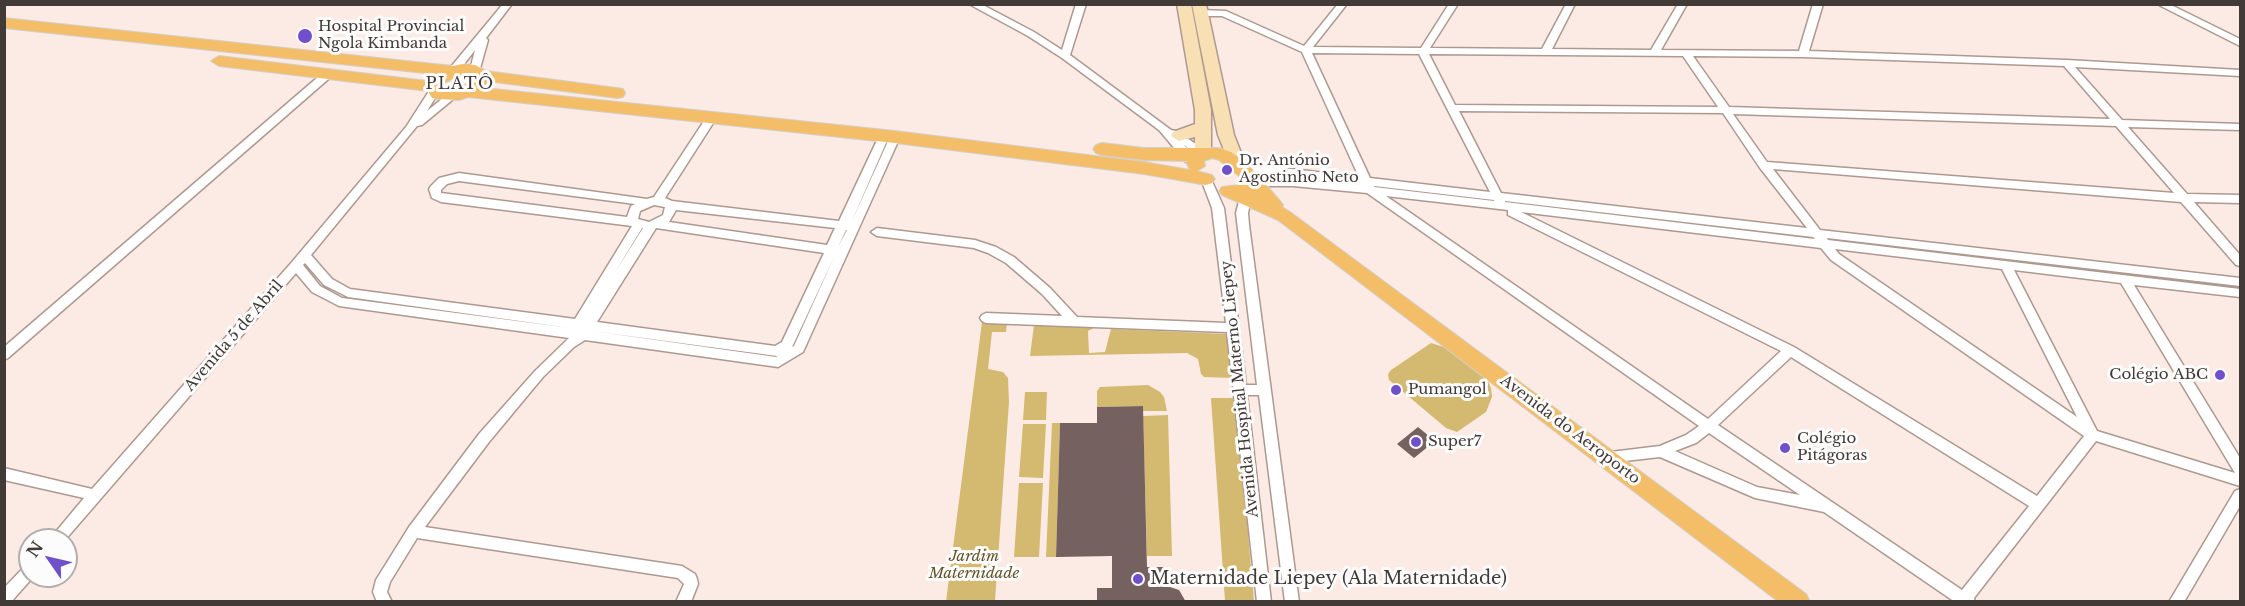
<!DOCTYPE html>
<meta charset="utf-8">
<style>
body{margin:0}
#map{position:relative;width:2245px;height:606px;overflow:hidden;background:#fcebe4;font-family:"Libre Baskerville",serif}
canvas{display:block}
.frame{position:absolute;inset:0;border:6px solid #423a36;pointer-events:none}
.north{position:absolute;left:18px;top:528px;width:60px;height:60px;box-sizing:border-box;background:#fcfcfc;border:2px solid #b2aead;border-radius:50%;rotate:304deg;font-size:16px;font-weight:700;line-height:24px;text-align:center;color:#423a36}
.north::after{content:'';display:block;margin:auto;width:21px;height:27px;background:#6f50ca;clip-path:polygon(50% 0,100% 100%,50% 72%,0 100%)}
</style>
<div id="map">
<canvas width="2245" height="606"></canvas>
<div class="frame"></div>
<div class="north">N</div>
</div>
<script>
const ctx = document.querySelector('canvas').getContext('2d');
ctx.lineJoin = 'round';
function fill(path, color) { ctx.fillStyle = color; ctx.fill(path, 'evenodd'); }
const shape = rows => new Path2D(rows.map(r => 'M' + r).join(''));
function trace(path, color, width, dash) { ctx.strokeStyle = color; ctx.lineWidth = width; ctx.lineCap = dash ? 'butt' : 'round'; ctx.setLineDash(dash || []); ctx.stroke(path); }
function label(font, color, halo, rows, align = 'center') {
  ctx.font = font + ' "Libre Baskerville",serif'; ctx.lineWidth = 6; ctx.setLineDash([]); ctx.textBaseline = 'middle'; ctx.strokeStyle = halo; ctx.fillStyle = color; for (const [text, x, y, turn = 0] of rows) {
    ctx.save(); ctx.translate(x, y); ctx.rotate((+turn || 0) * Math.PI / 180); ctx.textAlign = isNaN(turn) ? turn : align; if (halo) ctx.strokeText(text, 0, 0); ctx.fillText(text, 0, 0); ctx.restore();
  }
}
fill(shape([
 [982,322,1007,323,1006,332,992,332,988,369,1003,372,1008,378,1009,402,995,601,946,602],
 [1034,325,1094,328,1088,331,1089,353,1105,352,1111,329,1228,334,1233,378,1204,377,1201,374,1198,359,1187,353,1030,356],
 [1431,343,1447,348,1487,379,1491,388,1492,397,1486,412,1457,432,1446,428,1389,380,1388,374,1391,370],
 [1148,385,1160,392,1164,397,1167,411,1143,411,1143,406,1097,407,1097,391,1100,387],
 [1025,392,1047,392,1046,420,1023,420],
 [1211,398,1236,398,1254,601,1225,601],
 [1168,415,1172,556,1147,556,1143,416],
 [1052,423,1060,423,1056,557,1046,557],
 [1023,424,1046,424,1043,478,1019,477],
 [1019,483,1043,483,1039,557,1014,557]
]), '#d4b970');
fill(shape([
 [1143,406,1147,567,1163,567,1164,585,1179,590,1186,602,1097,602,1097,588,1112,588,1112,556,1056,557,1060,423,1097,423,1097,407],
 [1418,427,1435,441,1414,458,1397,444]
]), '#75615f');
const street = shape([
 [503,4,512,4,486,38,488,40,479,72,471,72,470,70,475,50,458,72,450,72,450,68,503,4],
 [969,4,981,4,1034,32,1062,50,1076,4,1086,4,1070,55,1171,130,1176,131,1208,152,1207,155,1199,155,1184,145,1195,159,1190,163,1186,162,1159,130,1062,58,1028,36,969,4],
 [1338,4,1347,4,1313,47,1421,48,1449,4,1458,4,1430,48,1542,49,1566,4,1575,4,1552,49,1651,50,1678,4,1687,4,1661,50,1799,51,1813,4,1823,4,1809,51,2067,60,2240,70,2240,76,2075,67,2122,120,2240,124,2240,130,2128,127,2187,194,2240,195,2240,203,2194,202,2240,255,2240,266,2236,265,2181,202,1773,169,1820,230,2240,278,2240,286,1827,238,1828,240,2240,289,2240,297,2134,285,2240,458,2240,486,2096,441,1974,598,1975,602,1955,602,1824,512,1755,498,1660,457,1607,463,1602,461,1600,457,1602,453,1660,446,1686,435,1699,426,1367,193,1293,186,1249,186,1244,182,1249,178,1293,178,1362,185,1237,170,1236,167,1237,164,1241,163,1359,177,1302,52,1222,16,1201,16,1196,13,1201,10,1226,11,1304,46,1338,4],
 [1312,53,1419,54,1490,192,1370,178,1312,53],
 [1429,54,1683,56,1718,107,1455,105,1429,54],
 [1693,56,1803,57,2064,66,2110,119,1729,107,1693,56],
 [1459,111,1723,113,1760,168,1807,228,1501,193,1459,111],
 [1733,114,2116,126,2174,193,1767,162,1733,114],
 [1374,186,1494,200,1494,201,1374,187,1374,186],
 [1386,196,1508,210,1508,215,1781,351,1708,419,1386,196],
 [1505,201,1813,237,1815,239,1505,202,1505,201],
 [1521,212,1821,248,1831,260,2084,436,2037,496,1794,347,1521,212],
 [1835,249,2002,269,2077,417,1839,254,1835,249],
 [2014,270,2121,283,2235,473,2097,431,2014,270],
 [1791,357,2029,506,1962,590,1718,425,1791,357],
 [1709,433,1800,495,1757,487,1675,451,1696,443,1709,433],
 [2157,4,2169,4,2240,39,2240,46,2157,4],
 [329,70,334,73,333,75,8,358,4,360,4,347,325,71,329,70],
 [435,87,440,90,427,111,448,94,456,94,457,96,422,125,417,126,311,255,332,279,350,289,575,319,632,226,441,202,432,198,429,189,431,186,439,178,459,173,647,199,654,197,708,115,712,114,717,117,665,198,672,201,839,221,879,136,884,133,888,134,889,136,851,223,890,137,895,134,900,137,803,352,778,367,585,340,574,347,543,377,489,442,425,527,682,566,695,574,697,579,698,584,691,602,676,602,684,584,678,578,417,538,390,582,387,592,392,602,377,602,373,592,376,580,409,527,479,434,535,371,569,338,339,306,312,292,296,273,65,540,49,540,84,498,4,480,4,468,92,489,292,262,406,127,431,88,435,87],
 [459,181,635,204,631,206,627,217,441,193,441,190,447,184,459,181],
 [654,205,665,207,663,215,649,222,638,219,640,211,654,205],
 [676,210,835,228,827,245,669,222,676,210],
 [642,228,643,228,614,274,642,228],
 [656,228,824,253,782,342,775,346,597,322,656,228],
 [846,230,847,230,838,247,846,230],
 [835,255,794,346,792,347,793,345,835,255],
 [305,263,324,285,348,297,570,328,342,298,320,286,303,265,305,263],
 [592,331,777,356,779,355,776,357,592,331],
 [1206,175,1211,179,1224,208,1246,385,1257,385,1236,213,1243,186,1251,186,1253,189,1248,213,1249,225,1299,602,1285,602,1259,395,1247,395,1271,602,1257,602,1227,332,986,323,982,321,980,318,982,315,986,313,1062,316,1042,294,1006,263,988,253,974,248,877,236,871,232,877,228,975,240,996,247,1014,257,1050,288,1077,317,1226,323,1212,208,1201,179,1206,175],
 [2240,489,2240,506,2184,602,2169,602,2235,491,2240,489],
 [30,564,30,576,34,576,11,602,4,602,4,588,25,566,30,564]
]);
const secondary = shape([
 [1177,4,1191,4,1211,110,1211,152,1209,156,1203,157,1197,156,1195,152,1195,137,1179,141,1171,136,1173,132,1195,124,1195,110,1177,4],
 [1192,4,1206,4,1234,135,1245,163,1243,167,1231,167,1218,135,1192,4]
]);
const primary = shape([
 [4,18,453,66,462,64,475,65,486,71,617,88,623,89,625,93,623,97,617,98,487,81,484,88,895,131,1144,162,1190,170,1186,161,1144,160,1102,155,1096,153,1093,149,1096,145,1102,143,1144,148,1219,148,1231,152,1247,163,1280,201,1283,205,1282,207,1290,212,1806,594,1810,602,1779,602,1278,220,1222,195,1219,191,1222,187,1239,185,1239,176,1219,160,1212,158,1204,161,1205,166,1197,171,1212,175,1215,179,1212,183,1206,185,1144,174,895,143,468,97,459,100,438,99,432,98,428,91,219,66,211,61,219,56,428,81,434,74,4,28,4,18],
 [463,74,472,76,471,82,456,90,443,89,444,83,463,74]
]);
trace(street, '#ad9990', 3);
trace(secondary, '#ad9990', 3);
trace(primary, '#d2d0cf', 2);
fill(street, '#fff');
fill(secondary, '#f9dfb4');
fill(primary, '#f4be68');
for (const [x, y, r, color] of [
 [305,36,8,"#6f50ca"],
 [1227,170,6,"#6f50ca"],
 [2220,375,6,"#6f50ca"],
 [1396,390,6,"#6f50ca"],
 [1416,442,6,"#6f50ca"],
 [1785,448,6,"#6f50ca"],
 [1138,579,6,"#6f50ca"]
]) { const dot = new Path2D(); dot.arc(x, y, r, 0, 2 * Math.PI); ctx.fillStyle = color; ctx.fill(dot); trace(dot, '#fcfcfc', 2); }
label('15px', '#423a36', '#fcfcfc', [
 ["Hospital Provincial",318,27],
 ["Ngola Kimbanda",318,44],
 ["Dr. António",1239,161],
 ["Agostinho Neto",1239,178],
 ["Colégio ABC",2208,375,"right"],
 ["Pumangol",1408,390],
 ["Colégio",1797,439],
 ["Pitágoras",1797,456],
 ["Super7",1428,442]
], 'left');
label('15px', '#423a36', '#fcfcfc', [
 ["Avenida 5 de Abril",234,336,-49],
 ["Avenida Hospital Materno Liepey",1240,389,-96],
 ["Avenida do Aeroporto",1570,430,37]
]);
label('italic 15px', '#615329', '#fcfcfc', [
 ["Jardim",974,557],
 ["Maternidade",974,574]
]);
ctx.letterSpacing = '1.5px';
label('16px', '#423a36', '#fcfcfc', [
 ["PLATÔ",460,84]
]);
ctx.letterSpacing = '0px';
label('18px', '#423a36', '#fcfcfc', [
 ["Maternidade Liepey (Ala Maternidade)",1150,579]
], 'left');
</script>
